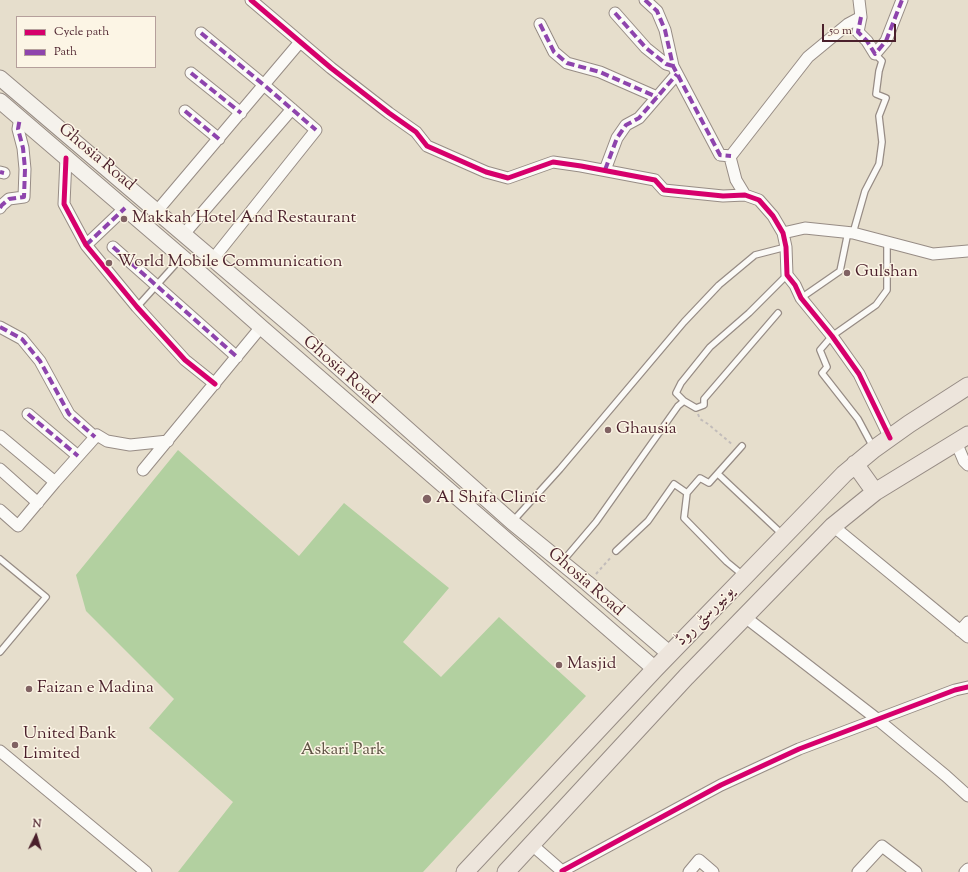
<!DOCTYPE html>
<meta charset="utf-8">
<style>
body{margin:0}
#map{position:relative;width:968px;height:872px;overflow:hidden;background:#e6decc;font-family:"Sorts Mill Goudy",serif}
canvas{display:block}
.legend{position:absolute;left:16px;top:16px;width:140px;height:52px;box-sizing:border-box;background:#fcf5e5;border:1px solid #b59f9b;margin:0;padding:5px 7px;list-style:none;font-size:12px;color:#4a1f2b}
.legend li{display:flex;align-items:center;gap:8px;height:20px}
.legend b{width:20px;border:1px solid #b59f9b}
.north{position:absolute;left:16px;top:816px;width:40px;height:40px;-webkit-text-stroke:3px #fcf5e5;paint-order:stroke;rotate:5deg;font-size:11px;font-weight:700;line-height:16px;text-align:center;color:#4a1f2b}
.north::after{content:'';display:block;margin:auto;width:14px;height:18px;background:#4a1f2b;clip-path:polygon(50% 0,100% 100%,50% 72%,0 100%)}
.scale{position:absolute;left:822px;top:24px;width:74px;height:18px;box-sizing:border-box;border:2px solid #4a1f2b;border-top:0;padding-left:5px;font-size:12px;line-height:14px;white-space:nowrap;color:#4a1f2b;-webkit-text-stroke:3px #fcf5e5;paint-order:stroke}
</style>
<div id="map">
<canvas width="968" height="872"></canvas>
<ul class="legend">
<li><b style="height:5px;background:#d6006c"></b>Cycle path</li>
<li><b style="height:5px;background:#8e44ad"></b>Path</li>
</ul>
<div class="north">N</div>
<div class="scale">50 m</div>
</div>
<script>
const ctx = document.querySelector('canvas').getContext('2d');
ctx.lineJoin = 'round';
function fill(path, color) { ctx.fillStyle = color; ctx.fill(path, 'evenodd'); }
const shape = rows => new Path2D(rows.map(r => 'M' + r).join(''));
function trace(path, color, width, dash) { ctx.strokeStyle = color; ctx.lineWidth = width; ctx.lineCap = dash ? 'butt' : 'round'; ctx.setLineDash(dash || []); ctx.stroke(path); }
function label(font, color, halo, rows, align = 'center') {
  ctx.font = font + ' "Sorts Mill Goudy",Amiri,serif'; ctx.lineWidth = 3; ctx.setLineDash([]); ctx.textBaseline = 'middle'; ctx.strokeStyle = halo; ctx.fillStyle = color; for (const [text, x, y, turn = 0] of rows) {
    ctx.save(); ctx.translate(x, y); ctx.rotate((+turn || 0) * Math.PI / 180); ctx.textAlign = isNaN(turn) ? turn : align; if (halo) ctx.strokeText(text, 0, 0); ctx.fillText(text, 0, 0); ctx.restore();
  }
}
fill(shape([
 [178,450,299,556,344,503,449,588,403,642,441,677,499,617,586,696,423,872,178,872,233,802,149,728,174,699,86,611,76,575]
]), '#b2d0a0');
const lane = shape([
 [853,233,865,191,879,164,882,142,879,116,886,98,876,94,879,71,882,61,875,54],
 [801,298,840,271,848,232],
 [137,307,182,257],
 [684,401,676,393,681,383,710,347,749,313,787,275],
 [742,446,709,483,700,478,687,493,684,518,727,562,744,576],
 [873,447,858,419,822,373,827,367,820,350,832,336,876,305,887,290,887,243],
 [718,474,783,535],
 [513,521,560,469,684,322,719,285,755,255,786,247],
 [616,551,648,521,674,484,687,493],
 [0,559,46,597,0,652],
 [562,562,596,522,678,406,684,401,696,408,704,405,704,399,778,313]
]);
const street = shape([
 [251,0,331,68,389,113,416,132,427,146,486,172,508,178,553,162,581,166,655,180,664,190,723,196,745,195,759,200,773,216,783,233,786,247,787,275,795,285,801,298,832,336,859,374,890,438],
 [645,0,657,11,665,30,673,66,720,155,731,156],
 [615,13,646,48,666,64,673,66],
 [861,17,858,32,867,41,875,54,886,41,902,0],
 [540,24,554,52,567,63,600,72,657,97],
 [201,33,264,85,316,130,213,259],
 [191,73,241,113],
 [185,111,219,139],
 [66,158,64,204,86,245,137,307,185,360,215,384],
 [605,170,617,138,626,125,639,118,677,74],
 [0,172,4,173],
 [745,195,736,180,730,157,808,57,848,24,861,17,859,0],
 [0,208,2,205,9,199,24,197,25,169,23,148,18,129,20,118],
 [157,211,300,42],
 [783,233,805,228,853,233,933,254,968,251],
 [184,234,292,109],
 [86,245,125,208],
 [113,247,237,357],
 [0,327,22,339,40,361,69,414,95,437],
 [28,414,78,456],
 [0,436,55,482,97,435,107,441,130,445,168,441],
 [956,442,964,461,968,465],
 [0,469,38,503],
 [143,470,261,327],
 [0,510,18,526,55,482],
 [833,526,968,637],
 [745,617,877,719,946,776,968,796],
 [960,631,968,622],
 [0,751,146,872],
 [531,844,563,872],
 [562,871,721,785,799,749,955,690,968,687],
 [689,872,699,860,713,872],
 [858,872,882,846,916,872],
 [965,872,968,869]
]);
const secondary = shape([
 [0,78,302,335,512,522,587,583,670,654],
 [0,101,190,264,261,327,655,669]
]);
const primary = shape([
 [855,464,875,492],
 [465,872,655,669,844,474,874,449,909,424,968,386],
 [506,872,686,677,833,526,875,492,968,435]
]);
trace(lane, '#978c85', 8);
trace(street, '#978c85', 13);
trace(secondary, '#978c85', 17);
trace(primary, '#978c85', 19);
trace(shape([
 [698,414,700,419,708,424,733,445],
 [596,574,612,556]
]), '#c2bcba', 2, [3, 3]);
trace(lane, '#fbfaf7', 5.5);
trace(street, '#fbfaf7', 11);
trace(secondary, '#f5f2ec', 15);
trace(primary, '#ede5dc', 17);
trace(shape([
 [645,0,657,11,665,30,673,66,720,155,731,156],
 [615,13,646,48,666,64,673,66],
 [861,17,858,32,867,41,875,54,886,41,902,0],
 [540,24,554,52,567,63,600,72,657,97],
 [201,33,264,85,316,130],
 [191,73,241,113],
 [185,111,219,139],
 [605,170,617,138,626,125,639,118,677,74],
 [0,172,4,173],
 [0,208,2,205,9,199,24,197,25,169,23,148,18,129,20,118],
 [86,245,125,208],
 [113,247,237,357],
 [0,327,22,339,40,361,69,414,95,437],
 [28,414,78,456]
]), '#8e44ad', 4, [8, 4]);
trace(shape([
 [251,0,331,68,389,113,416,132,427,146,486,172,508,178,553,162,581,166,655,180,664,190,723,196,745,195,759,200,773,216,783,233,786,247,787,275,795,285,801,298,832,336,859,374,890,438],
 [66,158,64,204,86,245,137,307,185,360,215,384],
 [562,871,721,785,799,749,955,690,968,687]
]), '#d6006c', 5);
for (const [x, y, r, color] of [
 [124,219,4,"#816263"],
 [109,263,4,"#816263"],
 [847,273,4,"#816263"],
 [608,430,4,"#816263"],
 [427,499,5,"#816263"],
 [559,665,4,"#816263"],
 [29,689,4,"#816263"],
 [15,745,4,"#816263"]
]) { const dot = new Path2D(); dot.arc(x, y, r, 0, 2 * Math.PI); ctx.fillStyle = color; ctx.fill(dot); trace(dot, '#fcf5e5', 1.5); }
label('17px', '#4a1f2b', '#fcf5e5', [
 ["Ghosia Road",96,158,40],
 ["Ghosia Road",340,371,41],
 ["Ghosia Road",585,583,41],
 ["یونیورسٹی روڈ",706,617,-46]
]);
label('17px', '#4a1f2b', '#fcf5e5', [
 ["Makkah Hotel And Restaurant",132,219],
 ["World Mobile Communication",117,263],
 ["Gulshan",855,273],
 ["Ghausia",616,430],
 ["Al Shifa Clinic",436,499],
 ["Masjid",567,665],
 ["Faizan e Madina",37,689],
 ["United Bank",23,735],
 ["Limited",23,755]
], 'left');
label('17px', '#5d5143', '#fcf5e5', [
 ["Askari Park",343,751]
]);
</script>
